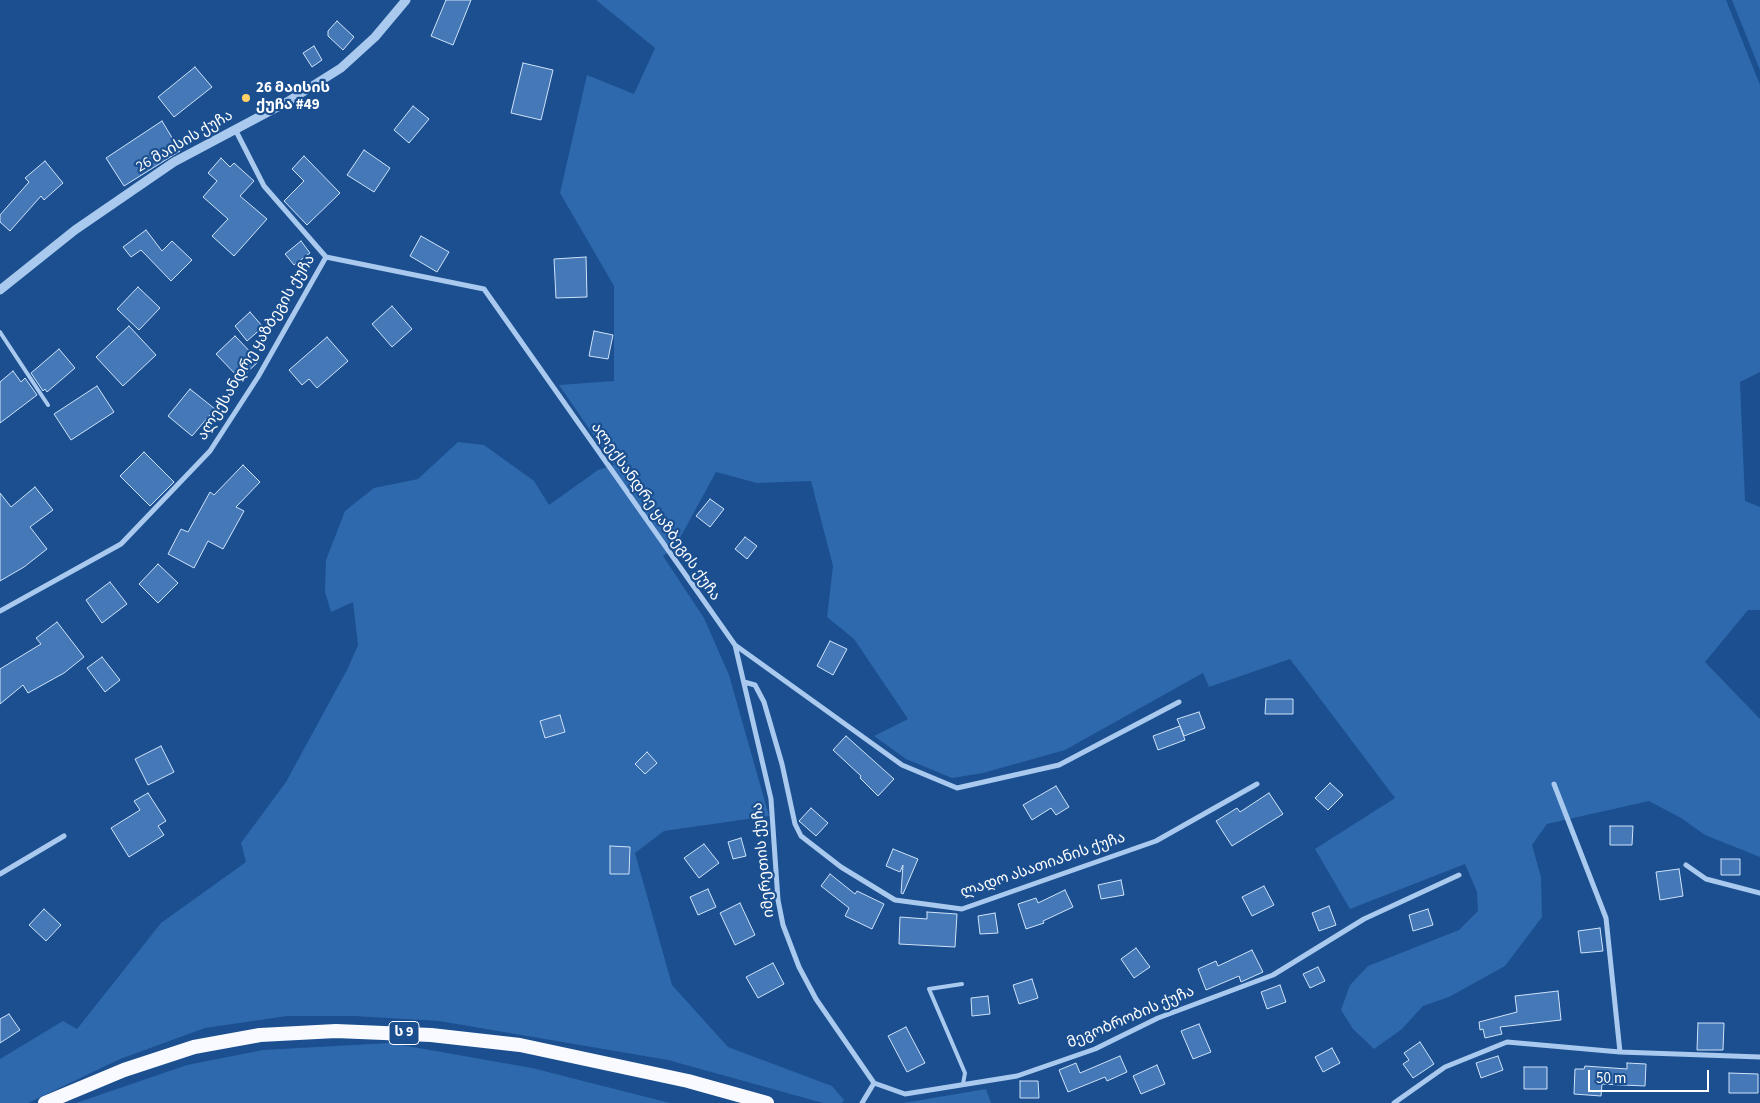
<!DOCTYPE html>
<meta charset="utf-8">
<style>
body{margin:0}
#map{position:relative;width:1760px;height:1103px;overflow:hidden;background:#1b4f8f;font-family:"Source Sans 3",sans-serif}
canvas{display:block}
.scale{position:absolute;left:1588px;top:1070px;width:121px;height:22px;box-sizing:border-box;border:2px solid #fff;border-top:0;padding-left:6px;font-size:15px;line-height:18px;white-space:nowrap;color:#fff;-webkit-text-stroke:4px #1b4f8f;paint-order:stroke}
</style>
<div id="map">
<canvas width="1760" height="1103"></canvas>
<div class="scale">50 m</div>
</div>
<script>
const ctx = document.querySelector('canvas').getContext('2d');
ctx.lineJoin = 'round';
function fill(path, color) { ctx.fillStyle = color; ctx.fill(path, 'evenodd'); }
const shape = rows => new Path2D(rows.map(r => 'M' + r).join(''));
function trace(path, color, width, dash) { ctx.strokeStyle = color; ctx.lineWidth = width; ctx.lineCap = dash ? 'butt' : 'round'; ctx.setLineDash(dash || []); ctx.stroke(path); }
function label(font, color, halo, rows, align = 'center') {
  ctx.font = font + ' "Source Sans 3","Noto Sans Georgian",sans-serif'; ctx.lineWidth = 4.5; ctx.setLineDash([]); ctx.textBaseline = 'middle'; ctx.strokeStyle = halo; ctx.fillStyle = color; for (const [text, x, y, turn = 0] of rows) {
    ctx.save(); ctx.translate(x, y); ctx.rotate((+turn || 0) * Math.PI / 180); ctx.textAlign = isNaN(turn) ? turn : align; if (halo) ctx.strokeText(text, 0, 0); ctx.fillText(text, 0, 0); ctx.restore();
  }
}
fill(shape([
 [596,0,1726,0,1760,85,1760,372,1740,382,1745,501,1760,507,1760,610,1748,610,1705,662,1760,719,1760,857,1705,835,1681,818,1649,801,1547,824,1532,845,1541,877,1542,917,1505,966,1449,997,1423,1006,1402,1029,1374,1049,1353,1029,1341,1010,1350,985,1368,966,1459,930,1478,911,1477,892,1465,864,1350,909,1315,849,1395,798,1290,659,1209,687,1203,673,1065,750,983,773,952,778,906,759,874,736,908,719,854,639,827,617,833,566,811,481,757,483,716,472,675,547,663,556,704,618,729,675,769,816,664,831,635,853,672,985,728,1047,832,1086,844,1100,842,1103,823,1103,668,1060,439,1021,354,1016,287,1016,205,1028,120,1059,28,1103,0,1103,0,1059,63,1021,77,1029,161,923,246,862,241,843,286,782,348,668,358,645,353,602,331,612,325,592,326,560,345,511,374,488,418,479,458,442,484,445,534,481,549,505,598,470,614,465,559,385,614,381,614,286,560,193,587,75,634,94,655,48],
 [1732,0,1760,0,1760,70],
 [390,1043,532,1068,670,1103,76,1103,187,1065,263,1050],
 [986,1089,991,1103,875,1103,903,1103]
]), '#2e69ad');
const building = shape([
 [446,0,471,0,453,45,431,36,446,0],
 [337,21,354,37,343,50,328,36,328,31,337,21],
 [314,46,322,60,312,67,303,53,314,46],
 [523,63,553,70,541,120,511,113,523,63],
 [195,67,212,87,174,117,158,97,195,67],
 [413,106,429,119,409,143,394,130,413,106],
 [162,121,180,151,124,186,106,158,162,121],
 [364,150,390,168,374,192,347,175,364,150],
 [304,156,340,193,307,225,284,201,304,181,292,169,304,156],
 [221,158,230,167,234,163,254,181,240,196,267,219,234,256,212,236,228,219,203,197,217,181,208,173,221,158],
 [45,161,63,183,44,200,41,196,10,231,0,222,0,215,29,182,25,178,45,161],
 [146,230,162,251,172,241,192,260,171,281,141,250,131,257,123,247,146,230],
 [421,236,449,252,437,272,410,256,421,236],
 [301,241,310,253,294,265,285,254,301,241],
 [586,257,587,297,556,298,554,259,586,257],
 [138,287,160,308,139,330,117,309,138,287],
 [392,306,412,329,392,347,372,324,392,306],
 [250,312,263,327,247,341,235,326,250,312],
 [129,326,156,355,123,386,96,357,129,326],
 [594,331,613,335,608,359,589,356,594,331],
 [235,336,259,361,240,379,216,354,235,336],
 [327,337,348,361,317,388,309,379,302,385,289,370,327,337],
 [59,349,75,368,47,392,45,389,43,391,31,373,59,349],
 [13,371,21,382,25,378,37,395,0,423,0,382,13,371],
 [97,386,114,412,71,440,54,414,97,386],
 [190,389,215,409,192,436,168,416,190,389],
 [144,452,174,482,150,506,120,476,144,452],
 [243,465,260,482,236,507,244,511,223,549,208,541,194,568,168,554,181,529,188,532,210,492,214,495,243,465],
 [35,487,53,510,30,527,47,549,24,567,0,581,0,493,11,507,35,487],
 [710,499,724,509,710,527,696,516,710,499],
 [745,537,757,546,747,559,735,549,745,537],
 [158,564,178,583,158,603,139,584,158,564],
 [110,582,127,604,102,623,86,600,110,582],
 [57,622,84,657,64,673,28,693,23,685,0,704,0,669,41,644,36,638,57,622],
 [830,641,847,649,833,675,817,666,830,641],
 [102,657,120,680,105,692,87,668,102,657],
 [1266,699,1293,699,1293,714,1265,714,1266,699],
 [1199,712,1205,728,1184,736,1180,726,1185,740,1158,750,1153,736,1180,726,1177,719,1199,712],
 [560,715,565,732,545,738,540,721,560,715],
 [846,736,894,779,878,796,860,778,861,776,833,750,846,736],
 [161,746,174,772,148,785,135,759,161,746],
 [647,752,657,763,645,774,635,764,647,752],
 [1330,783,1343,795,1328,810,1315,798,1330,783],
 [1056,786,1069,807,1056,815,1051,808,1032,820,1023,805,1056,786],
 [148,793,166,821,158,826,164,835,129,857,111,828,140,810,134,801,148,793],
 [1269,793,1283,814,1232,846,1216,821,1237,808,1240,812,1269,793],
 [811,808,828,823,816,836,799,821,811,808],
 [1610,826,1633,826,1632,845,1610,845,1610,826],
 [741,838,746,856,733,859,728,842,741,838],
 [704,844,719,863,699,878,684,858,704,844],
 [610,846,630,847,629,874,610,874,610,846],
 [893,849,918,859,903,894,901,893,903,865,900,872,886,866,893,849],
 [1721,859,1740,859,1740,875,1721,875,1721,859],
 [1679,869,1683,896,1660,900,1656,872,1679,869],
 [830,874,855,894,857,891,884,904,872,929,845,916,849,908,821,886,830,874],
 [1121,880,1124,895,1101,899,1098,885,1121,880],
 [1264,886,1274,905,1252,916,1242,897,1264,886],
 [708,889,716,907,698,915,690,897,708,889],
 [1065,890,1073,907,1043,921,1044,923,1026,929,1018,904,1036,898,1038,903,1065,890],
 [740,903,755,935,735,945,720,913,740,903],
 [1329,906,1336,925,1319,931,1312,913,1329,906],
 [44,909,61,925,46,941,29,925,44,909],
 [1428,909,1433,925,1413,931,1409,915,1428,909],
 [927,912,957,914,955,947,899,944,900,917,927,919,927,912],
 [995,913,998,933,980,934,978,916,995,913],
 [1600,928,1603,951,1581,953,1578,931,1600,928],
 [1136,948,1150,967,1134,978,1121,959,1136,948],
 [1252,950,1263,972,1241,982,1239,976,1206,990,1198,969,1216,961,1218,966,1252,950],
 [773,963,784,984,758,998,746,977,773,963],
 [1318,967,1325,981,1310,988,1303,974,1318,967],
 [1032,979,1038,998,1019,1004,1013,985,1032,979],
 [1280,985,1286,1002,1267,1009,1261,992,1280,985],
 [1558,991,1561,1020,1500,1027,1502,1034,1485,1038,1483,1029,1480,1030,1479,1022,1517,1012,1515,996,1558,991],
 [988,996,990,1014,972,1016,971,998,988,996],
 [9,1014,20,1030,0,1043,0,1019,9,1014],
 [1698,1023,1724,1023,1723,1050,1697,1050,1698,1023],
 [1199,1024,1211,1052,1193,1059,1181,1031,1199,1024],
 [906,1027,925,1063,907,1072,888,1036,906,1027],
 [1420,1042,1434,1064,1413,1078,1403,1064,1409,1060,1404,1053,1420,1042],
 [1332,1048,1340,1063,1323,1072,1315,1057,1332,1048],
 [1120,1056,1127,1072,1107,1081,1105,1077,1068,1092,1059,1070,1076,1063,1080,1073,1120,1056],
 [1498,1056,1503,1070,1481,1078,1476,1063,1498,1056],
 [1627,1063,1646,1064,1645,1086,1602,1084,1601,1096,1574,1094,1575,1069,1584,1069,1585,1066,1627,1069,1627,1063],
 [1157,1065,1165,1084,1141,1094,1133,1076,1157,1065],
 [1524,1067,1547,1067,1547,1089,1524,1089,1524,1067],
 [1729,1073,1758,1074,1758,1093,1729,1093,1729,1073],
 [1020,1081,1038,1081,1039,1098,1020,1098,1020,1081]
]);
fill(building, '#4478b7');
trace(building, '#cfe3fa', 1);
trace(shape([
 [0,332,48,405],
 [962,984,929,989,965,1073,963,1084]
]), '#a9c9ee', 4);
trace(shape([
 [235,129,264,186,326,257],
 [326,257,484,289,735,645,902,765,957,788,1059,765,1179,702],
 [0,611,121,544,210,451,258,377,326,257],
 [735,645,771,799,778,900,783,925,799,967,816,999,874,1083],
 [744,682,755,685,764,702,782,764,795,824,801,836,841,867,895,900,962,909,1156,841,1257,784],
 [1554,784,1606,918,1620,1052],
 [1686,865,1706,879,1760,893],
 [0,874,64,836],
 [862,1103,874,1083,905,1094,1017,1076,1095,1049,1158,1018,1273,975,1364,919,1459,875],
 [1394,1103,1445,1067,1507,1042,1620,1052,1760,1057]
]), '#a9c9ee', 5);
trace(shape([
 [0,290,75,230,174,162,287,102,341,68,375,37,406,0]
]), '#a9c9ee', 9);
trace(shape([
 [45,1103,124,1070,194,1047,260,1035,336,1031,431,1035,520,1045,688,1081,767,1103]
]), '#f8faff', 14);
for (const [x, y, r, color] of [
 [246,98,5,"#ffd166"]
]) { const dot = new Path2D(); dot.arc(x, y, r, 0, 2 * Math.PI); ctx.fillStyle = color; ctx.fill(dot); trace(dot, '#1b4f8f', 2); }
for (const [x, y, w] of [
 [404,1033,30]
]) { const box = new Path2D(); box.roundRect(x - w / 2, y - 11.5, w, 23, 4); ctx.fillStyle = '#1b4f8f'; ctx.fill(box); trace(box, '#fff', 1); }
label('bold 14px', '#fff', null, [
 ["ს 9",404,1033]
]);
label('bold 15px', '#fff', '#1b4f8f', [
 ["26 მაისის",256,89],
 ["ქუჩა #49",256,106]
], 'left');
label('15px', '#fff', '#1b4f8f', [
 ["26 მაისის ქუჩა",185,142,-30],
 ["ალექსანდრე ყაზბეგის ქუჩა",257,348,-59],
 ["ალექსანდრე ყაზბეგის ქუჩა",655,512,55],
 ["იმერეთის ქუჩა",764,860,-96],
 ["ლადო ასათიანის ქუჩა",1043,866,-19],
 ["მეგობრობის ქუჩა",1131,1018,-23]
]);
</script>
